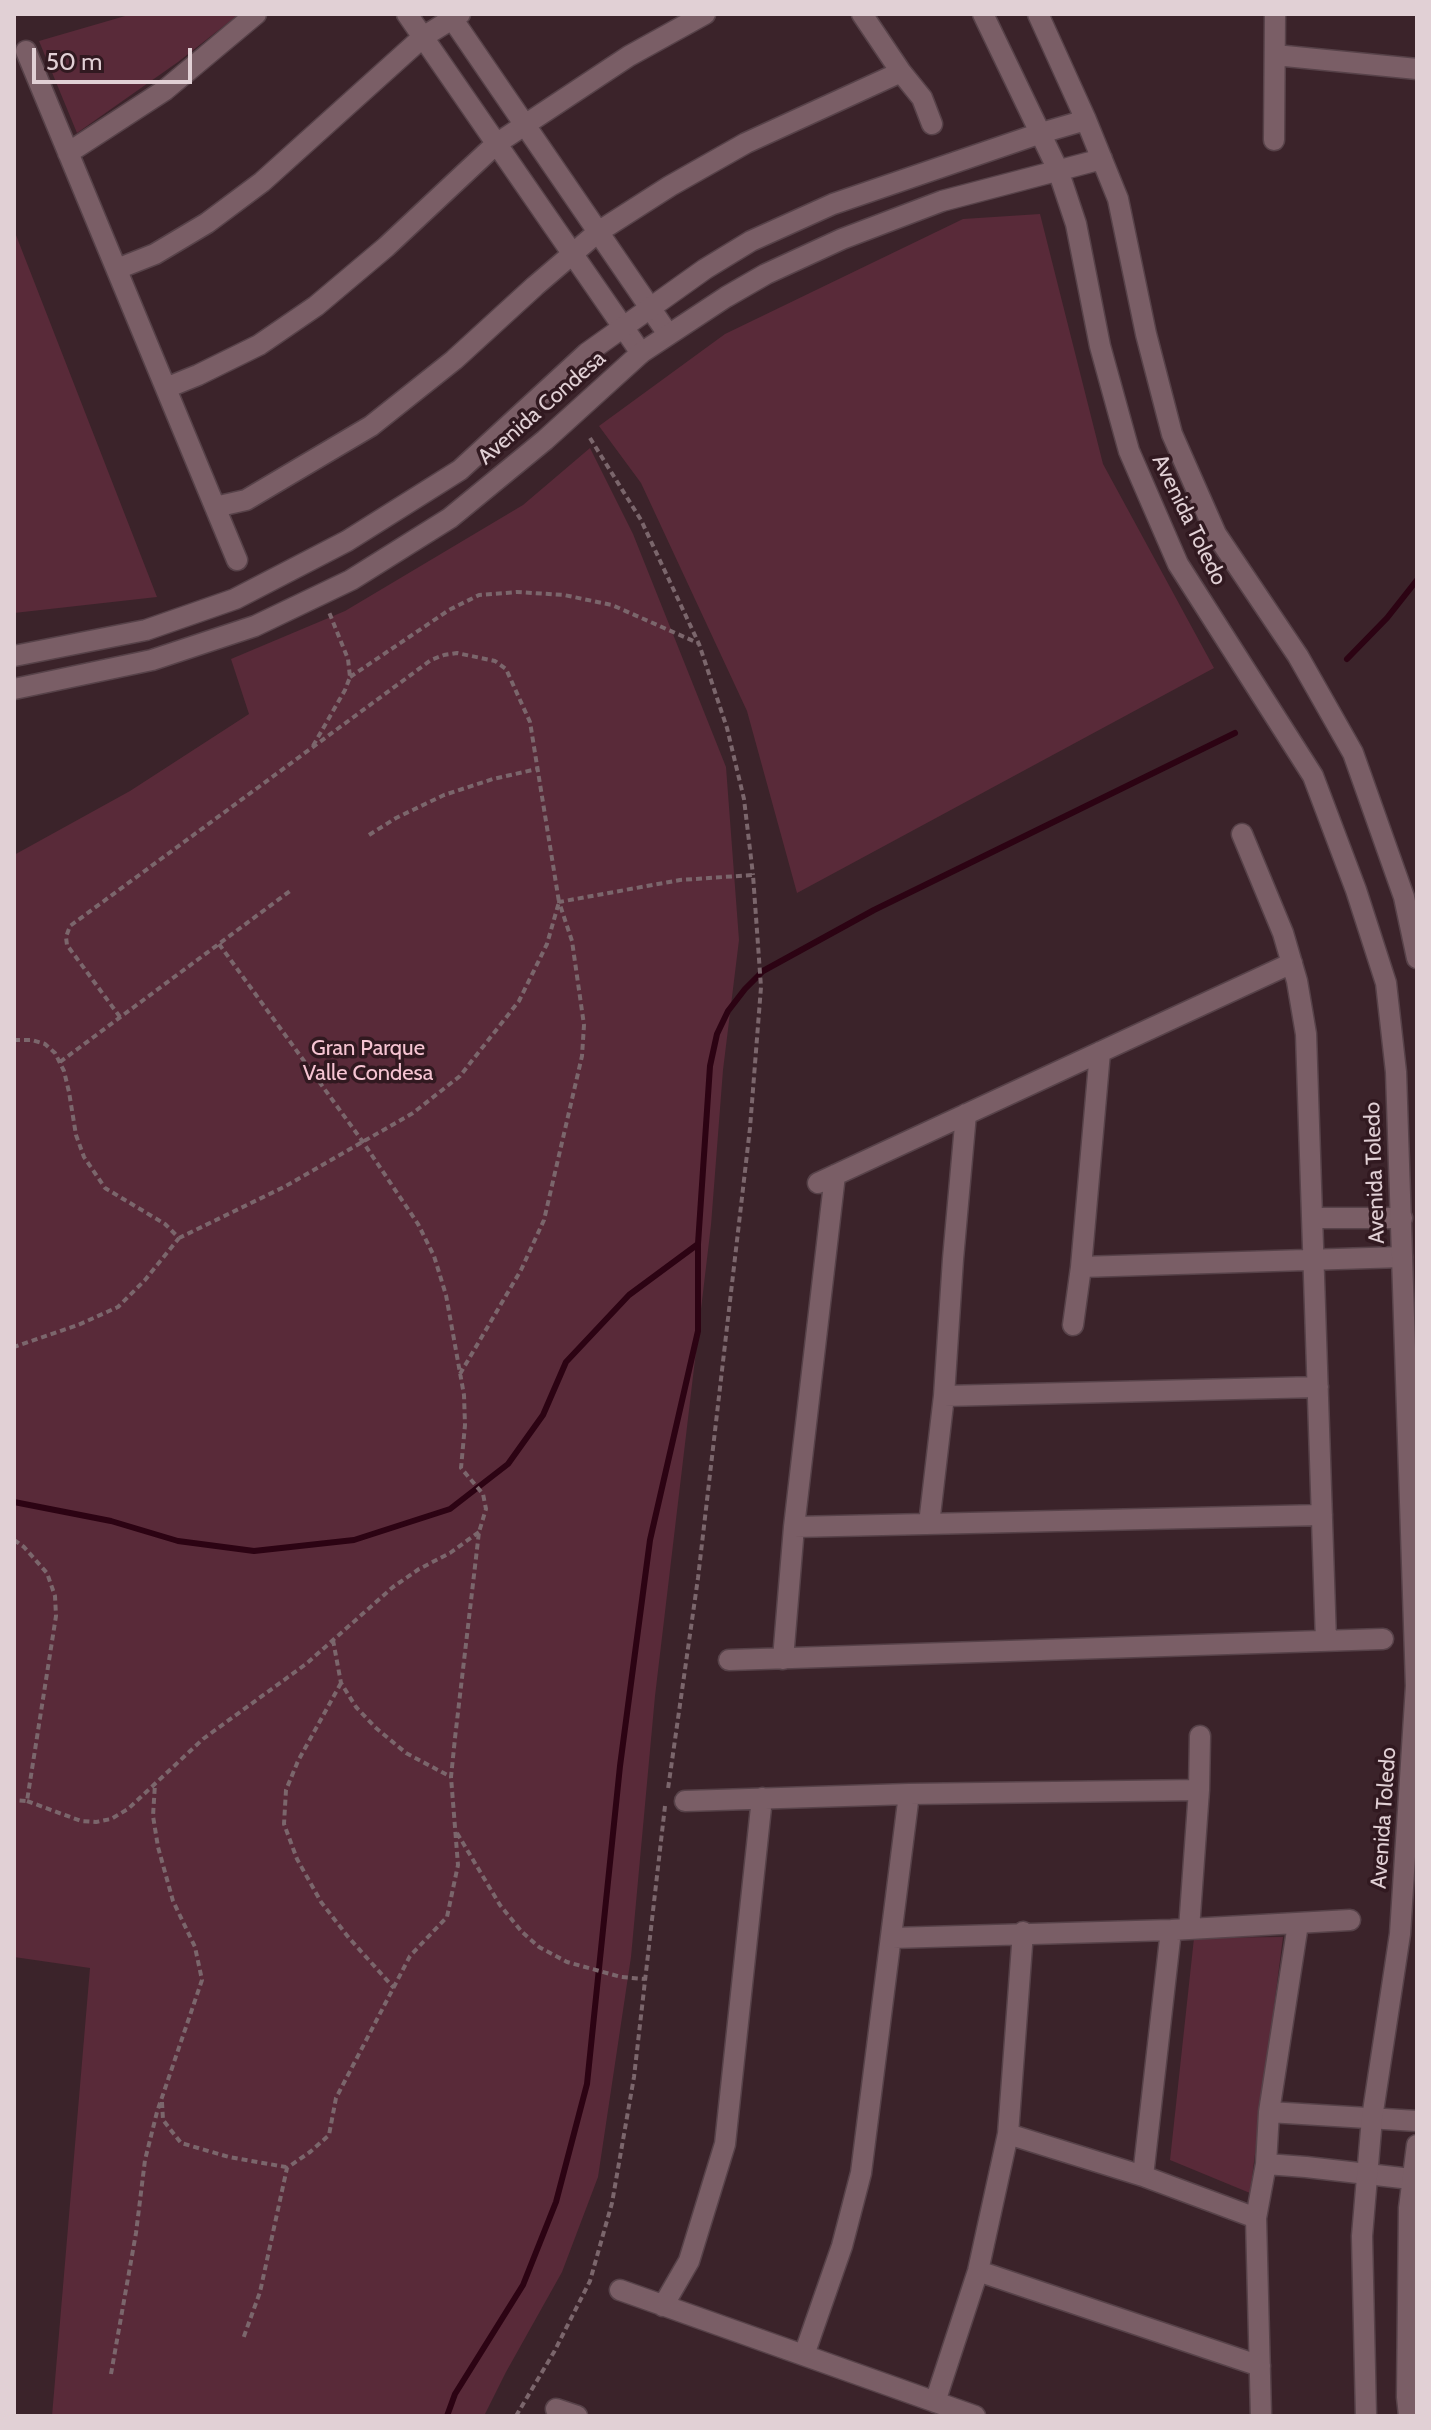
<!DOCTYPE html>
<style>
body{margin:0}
#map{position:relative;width:1431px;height:2430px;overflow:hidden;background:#3b232a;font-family:Cabin,sans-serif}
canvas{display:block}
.frame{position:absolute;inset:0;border:16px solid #e1d0d5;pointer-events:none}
.scale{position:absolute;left:32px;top:48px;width:160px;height:36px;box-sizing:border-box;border:4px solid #e1d0d5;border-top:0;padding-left:10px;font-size:24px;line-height:28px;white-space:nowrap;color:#e1d0d5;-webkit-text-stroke:6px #311920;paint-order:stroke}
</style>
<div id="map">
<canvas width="1431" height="2430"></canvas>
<div class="frame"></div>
<div class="scale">50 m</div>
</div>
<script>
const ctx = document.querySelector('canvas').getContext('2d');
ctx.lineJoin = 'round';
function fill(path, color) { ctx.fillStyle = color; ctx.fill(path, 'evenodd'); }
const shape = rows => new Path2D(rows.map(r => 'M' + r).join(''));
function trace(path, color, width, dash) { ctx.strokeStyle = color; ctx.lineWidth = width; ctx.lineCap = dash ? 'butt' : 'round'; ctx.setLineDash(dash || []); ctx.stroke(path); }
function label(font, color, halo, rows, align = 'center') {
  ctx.font = font + ' Cabin,sans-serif'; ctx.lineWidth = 7; ctx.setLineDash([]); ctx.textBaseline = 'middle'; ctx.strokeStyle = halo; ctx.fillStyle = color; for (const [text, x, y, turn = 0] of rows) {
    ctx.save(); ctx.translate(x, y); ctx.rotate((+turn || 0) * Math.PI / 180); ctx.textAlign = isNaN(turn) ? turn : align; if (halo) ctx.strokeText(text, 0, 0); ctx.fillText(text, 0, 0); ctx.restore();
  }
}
fill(shape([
 [132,14,239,14,178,62,77,133,39,41],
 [1040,214,1103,464,1214,668,797,893,747,711,641,483,599,426,725,334,963,219],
 [14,230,157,597,14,613],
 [590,448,633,534,726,767,739,940,723,1070,711,1225,655,1696,631,1957,598,2177,562,2272,506,2372,484,2416,52,2416,90,1968,14,1957,14,855,130,791,249,714,231,659,345,611,523,505],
 [1283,1937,1250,2193,1170,2160,1194,1938]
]), '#592a39');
trace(shape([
 [1347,659,1387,618,1417,580],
 [14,1502,111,1521,178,1541,254,1551,354,1540,450,1509,508,1464,543,1415,566,1362,629,1295,698,1244,710,1066,717,1034,728,1011,745,989,763,971,874,910,1235,733],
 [447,2416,455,2394,523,2285,556,2202,587,2084,620,1766,650,1540,698,1331,698,1244]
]), '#2c0313', 6);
const minor = shape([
 [407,14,641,353],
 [449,14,668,334],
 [862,14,901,72,922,98,932,124],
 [26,51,237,560],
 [1275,55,1417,69],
 [1274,140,1275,14],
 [68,153,165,90,256,14],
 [117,269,155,254,207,223,262,182,423,37,460,14],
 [166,388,198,375,259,345,316,306,386,247,496,144,629,56,705,14],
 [215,507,246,500,371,426,454,360,535,286,598,232,670,186,746,143,901,72],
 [1242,834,1283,933,1297,981,1306,1034,1326,1641],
 [818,1183,1292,963],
 [1313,1218,1402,1218],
 [1081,1267,1100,1052],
 [1073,1325,1081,1267,1402,1257],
 [944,1396,1318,1387],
 [929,1524,944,1396,953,1259,966,1114],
 [794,1527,1322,1515],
 [783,1659,794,1527,835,1175],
 [729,1660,1383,1639],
 [1199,1790,1200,1736],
 [685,1801,909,1794,1199,1790,1189,1929],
 [892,1938,1171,1930,1350,1920],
 [1269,2112,1417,2121],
 [1008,2134,1143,2176,1256,2218],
 [1266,2164,1306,2167,1411,2179],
 [1143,2176,1171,1930],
 [978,2271,1260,2366],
 [620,2290,975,2416],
 [663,2306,689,2261,725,2144,762,1798],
 [804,2355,842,2246,861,2173,909,1794],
 [935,2402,978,2271,1008,2134,1023,1932],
 [556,2409,577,2416],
 [1261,2416,1256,2218,1266,2164,1269,2112,1298,1924]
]);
const tertiary = shape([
 [983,14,1058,170,1076,224,1100,346,1129,451,1178,564,1313,776,1356,890,1386,983,1396,1072,1416,1686,1400,1934,1372,2118,1362,2236,1366,2416],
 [1038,14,1086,120,1118,199,1146,334,1172,434,1216,534,1298,656,1353,753,1404,897,1417,958],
 [14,656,146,630,235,599,347,541,460,470,587,353,705,269,751,241,833,204,1041,133,1086,120],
 [14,689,152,660,255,626,351,580,450,518,545,440,641,353,726,297,766,274,842,239,942,201,1102,159],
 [1409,2416,1407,2397,1409,2208,1417,2145]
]);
trace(minor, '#574249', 23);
trace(tertiary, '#574249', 23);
trace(shape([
 [590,438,641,520,699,644,727,728,744,799,753,875],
 [350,677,449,610,479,595,517,592,564,595,612,605,698,643],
 [313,746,345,690,350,677,348,659,329,612],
 [369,835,396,818,444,795,493,779,537,769],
 [219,944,363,1142,418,1224,434,1256,446,1295,464,1395,465,1425,461,1468,483,1494,486,1509,479,1532,455,1738,451,1777,458,1865,447,1917,410,1956,336,2098,329,2135,310,2152,287,2168,260,2292,243,2339],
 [120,1017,67,945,66,937,70,926,431,660,444,655,457,653,495,661,506,669,530,722,559,902,547,944,519,1001,460,1076,413,1113,284,1187,179,1238],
 [14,1040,32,1040,45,1044,55,1053,64,1071,69,1092,76,1135,84,1157,105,1188,165,1224,179,1238,145,1280,118,1307,78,1325,14,1347],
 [60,1062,290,891],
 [460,1374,521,1270,544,1220,582,1056,584,1025,572,941,559,902,680,880,753,875,761,987,750,1128,698,1578,668,1789],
 [14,1540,24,1547,47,1573,55,1596,56,1616,27,1801,14,1800],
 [333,1640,341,1683,356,1707,376,1728,406,1753,451,1777],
 [341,1683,298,1761,286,1790,284,1824,297,1859,321,1902,349,1938,394,1988],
 [27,1801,81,1821,96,1822,111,1819,128,1809,203,1739,306,1664,393,1587,419,1569,450,1553,479,1532],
 [457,1833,500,1905,522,1932,539,1947,567,1962,621,1977,645,1979],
 [162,2102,163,2120,181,2143,229,2157,286,2167],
 [111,2374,136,2233,145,2160,157,2112,202,1980,195,1947,173,1901,158,1847,153,1816,155,1784],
 [516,2416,554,2352,590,2281,612,2203,634,2077,665,1806]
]), '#7b666c', 4, [6, 4]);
trace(minor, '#7a5e66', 20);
trace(tertiary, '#7a5e66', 20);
label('22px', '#e1d0d5', '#311920', [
 ["Avenida Condesa",542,408,-41],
 ["Avenida Toledo",1189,520,64],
 ["Avenida Toledo",1375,1173,-92],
 ["Avenida Toledo",1384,1818,-86]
]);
label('22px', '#f6c4d2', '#311920', [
 ["Gran Parque",368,1049],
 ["Valle Condesa",368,1074]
]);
</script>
